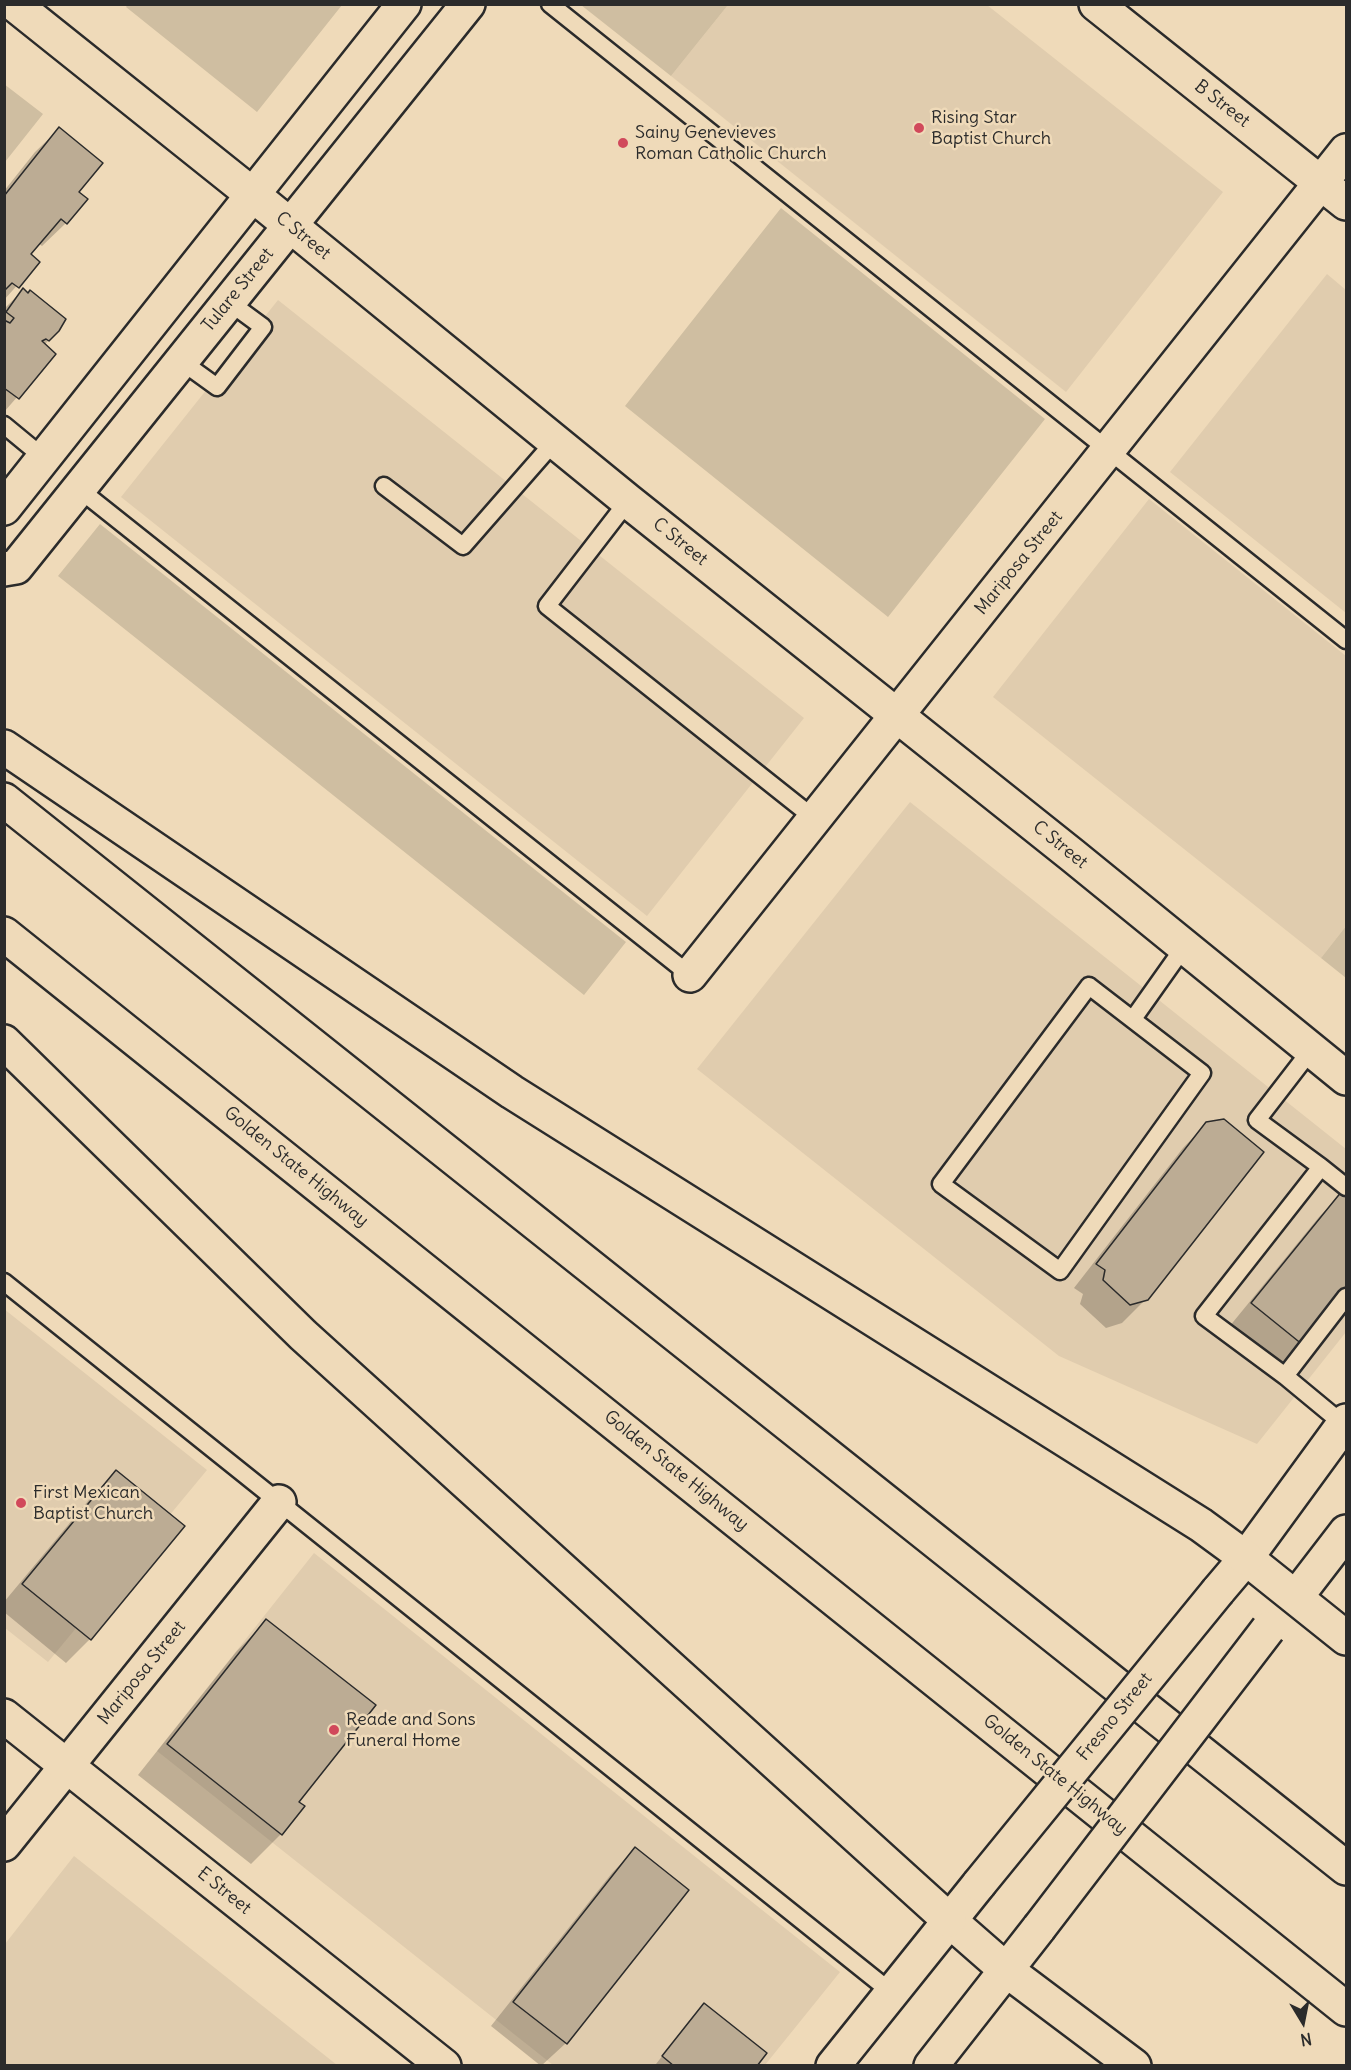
<!DOCTYPE html>
<style>
body{margin:0}
#map{position:relative;width:1351px;height:2070px;overflow:hidden;background:#efdab9;font-family:Delius,sans-serif}
canvas{display:block}
.frame{position:absolute;inset:0;border:6px solid #2b2b2b;pointer-events:none}
.north{position:absolute;left:1273px;top:1992px;width:60px;height:60px;-webkit-text-stroke:4px #efdab9;paint-order:stroke;rotate:170deg;font-size:16px;font-weight:700;line-height:24px;text-align:center;color:#2b2b2b}
.north::after{content:'';display:block;margin:auto;width:21px;height:27px;background:#2b2b2b;clip-path:polygon(50% 0,100% 100%,50% 72%,0 100%)}
</style>
<div id="map">
<canvas width="1351" height="2070"></canvas>
<div class="frame"></div>
<div class="north">N</div>
</div>
<script>
const ctx = document.querySelector('canvas').getContext('2d');
ctx.lineJoin = 'round';
function fill(path, color) { ctx.fillStyle = color; ctx.fill(path, 'evenodd'); }
const shape = rows => new Path2D(rows.map(r => 'M' + r).join(''));
function trace(path, color, width, dash) { ctx.strokeStyle = color; ctx.lineWidth = width; ctx.lineCap = dash ? 'butt' : 'round'; ctx.setLineDash(dash || []); ctx.stroke(path); }
function label(font, color, halo, rows, align = 'center') {
  ctx.font = font + ' Delius,sans-serif'; ctx.lineWidth = 5; ctx.setLineDash([]); ctx.textBaseline = 'middle'; ctx.strokeStyle = halo; ctx.fillStyle = color; for (const [text, x, y, turn = 0] of rows) {
    ctx.save(); ctx.translate(x, y); ctx.rotate((+turn || 0) * Math.PI / 180); ctx.textAlign = isNaN(turn) ? turn : align; if (halo) ctx.strokeText(text, 0, 0); ctx.fillText(text, 0, 0); ctx.restore();
  }
}
fill(shape([
 [728,5,987,5,1223,192,1066,392,671,76],
 [1327,274,1346,290,1346,613,1170,472],
 [278,300,804,718,647,916,121,497],
 [1149,499,1346,656,1346,926,1321,958,993,697],
 [910,802,1346,1149,1346,1332,1257,1444,1059,1356,697,1069],
 [4,1309,207,1470,48,1662,5,1628],
 [314,1553,840,1972,765,2065,553,2065,157,1751],
 [74,1856,337,2065,5,2065,5,1944]
]), '#e0ccae');
fill(shape([
 [128,4,342,4,342,5,257,112,126,7],
 [581,5,728,5,671,76],
 [4,84,43,114,5,162,4,162],
 [781,208,1045,419,888,617,625,406],
 [100,524,626,942,584,995,58,576],
 [1346,926,1346,978,1321,958]
]), '#cfbea1');
fill(shape([
 [59,129,77,192,86,199,66,223,42,246,38,243,29,255,38,262,4,300,4,191,35,152],
 [23,290,58,331,44,345,54,355,4,412,4,309],
 [1207,1123,1146,1299,1122,1323,1106,1328,1080,1304,1083,1294,1074,1288,1183,1148],
 [1342,1193,1346,1197,1346,1290,1302,1344,1279,1367,1229,1327,1319,1217],
 [116,1472,183,1526,90,1639,66,1663,4,1612,4,1602,93,1495],
 [266,1621,297,1802,281,1834,251,1864,138,1775,236,1652],
 [635,1849,566,2043,541,2066,491,2026,612,1873],
 [697,2012,755,2066,658,2066,656,2064]
]), '#0003');
const building = shape([
 [59,127,103,163,79,192,88,199,67,224,61,219,31,254,40,262,19,288,12,283,4,291,4,196,59,127],
 [23,288,28,293,30,290,66,319,59,331,49,341,46,339,42,341,56,354,19,399,4,388,4,320,10,323,14,318,6,312,23,288],
 [1224,1119,1264,1152,1148,1300,1130,1305,1103,1280,1105,1270,1096,1264,1206,1122,1224,1119],
 [1342,1191,1346,1195,1346,1292,1303,1345,1251,1303,1342,1191],
 [116,1470,185,1526,91,1640,22,1584,116,1470],
 [266,1619,376,1705,299,1802,305,1806,282,1835,167,1744,266,1619],
 [635,1847,689,1890,567,2044,513,2002,635,1847],
 [704,2003,767,2053,757,2066,674,2066,662,2056,704,2003]
]);
fill(building, '#bcac94');
trace(building, '#2b2b2b', 1.5);
const lane = shape([
 [550,4,1346,640],
 [181,361,217,387,263,327,229,302],
 [4,425,44,458],
 [384,486,463,546,554,442],
 [79,489,690,975],
 [628,501,547,606,815,819],
 [1089,986,1202,1073,1060,1271,941,1184,1089,986],
 [1133,1019,1184,947],
 [1311,1050,1257,1120,1321,1167,1204,1316,1285,1376,1343,1424],
 [1321,1167,1346,1187],
 [4,1282,891,1992],
 [1285,1376,1346,1297]
]);
const street = shape([
 [690,975,1346,151],
 [4,1844,279,1502]
]);
const secondary = shape([
 [14,4,253,195,628,501,1072,855,1346,1078],
 [1096,4,1346,203],
 [4,508,404,4],
 [4,569,16,567,468,4],
 [1246,1558,1346,1421],
 [1296,1597,1346,1532],
 [4,1716,444,2066]
]);
const primary = shape([
 [1218,1591,1246,1558,1346,1638],
 [949,1920,1005,1969,1134,2066],
 [833,2066,979,1884],
 [931,2066,1039,1928]
]);
const highway = shape([
 [4,747,512,1092,1201,1525,1246,1558],
 [4,800,1346,1868],
 [4,934,1346,2009],
 [4,1042,303,1335,949,1920]
]);
trace(lane, '#2b2b2b', 21);
trace(street, '#2b2b2b', 38);
trace(secondary, '#2b2b2b', 38);
trace(primary, '#2b2b2b', 38);
trace(highway, '#2b2b2b', 38);
trace(lane, '#efdab9', 16);
trace(street, '#efdab9', 33);
trace(secondary, '#efdab9', 33);
trace(primary, '#efdab9', 33);
trace(highway, '#efdab9', 33);
const primaryBridge = shape([
 [979,1884,1218,1591],
 [1039,1928,1268,1629]
]);
trace(primaryBridge, '#2b2b2b', 38, []);
trace(primaryBridge, '#efdab9', 33);
for (const [x, y, r, color] of [
 [919,128,6,"#d1495b"],
 [623,143,6,"#d1495b"],
 [21,1503,6,"#d1495b"],
 [334,1730,6,"#d1495b"]
]) { const dot = new Path2D(); dot.arc(x, y, r, 0, 2 * Math.PI); ctx.fillStyle = color; ctx.fill(dot); trace(dot, '#efdab9', 2); }
label('18px', '#2b2b2b', '#efdab9', [
 ["B Street",1222,104,38],
 ["C Street",303,236,39],
 ["Tulare Street",238,290,-51],
 ["C Street",680,542,39],
 ["Mariposa Street",1019,563,-51],
 ["C Street",1060,845,39],
 ["Golden State Highway",296,1167,39],
 ["Golden State Highway",676,1471,39],
 ["Mariposa Street",142,1673,-51],
 ["Fresno Street",1115,1717,-51],
 ["Golden State Highway",1055,1775,39],
 ["E Street",224,1891,39]
]);
label('18px', '#2b2b2b', '#efdab9', [
 ["Rising Star",931,118],
 ["Baptist Church",931,139],
 ["Sainy Genevieves",635,133],
 ["Roman Catholic Church",635,154],
 ["First Mexican",33,1493],
 ["Baptist Church",33,1514],
 ["Reade and Sons",346,1720],
 ["Funeral Home",346,1741]
], 'left');
</script>
